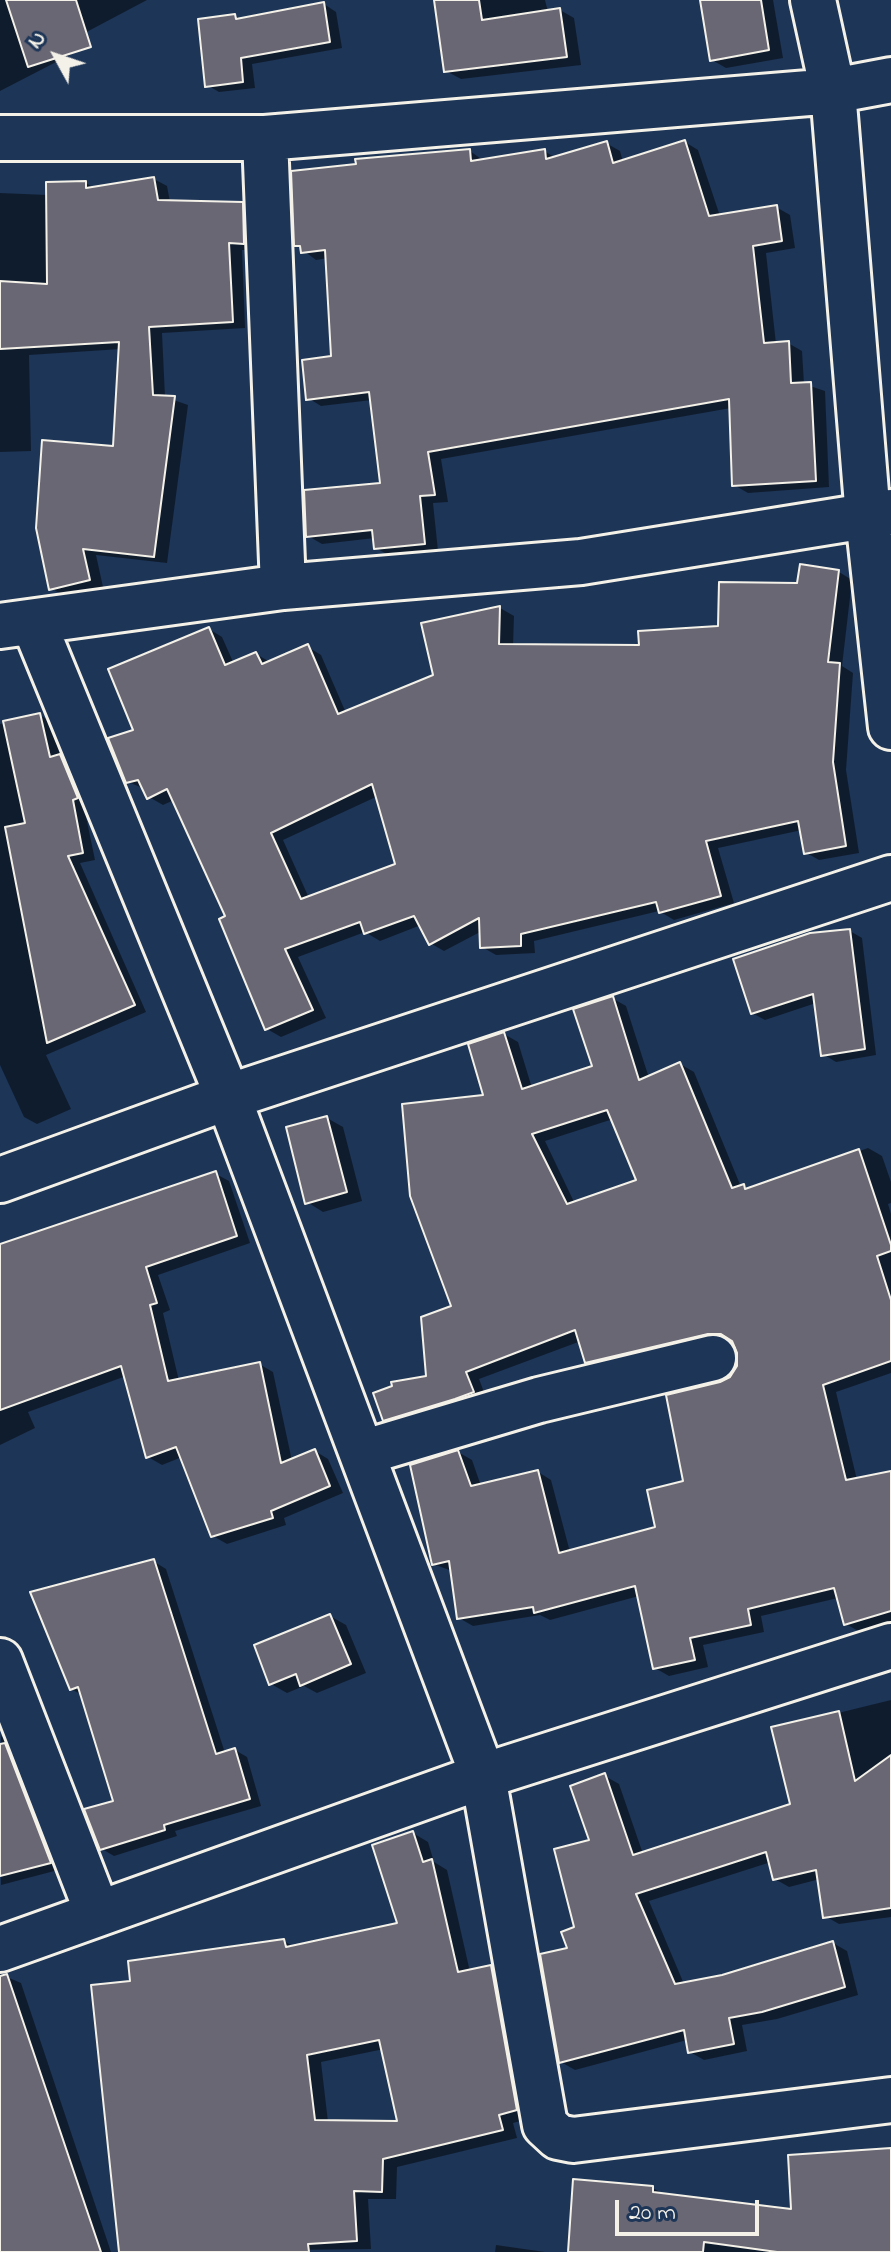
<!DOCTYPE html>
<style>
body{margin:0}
#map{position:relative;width:891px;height:2252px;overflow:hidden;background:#1d3557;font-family:"Indie Flower",sans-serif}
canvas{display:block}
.north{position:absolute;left:16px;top:16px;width:80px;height:80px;-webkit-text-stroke:6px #1d3557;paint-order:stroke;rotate:310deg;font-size:22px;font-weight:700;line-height:32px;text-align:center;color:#f4f1e8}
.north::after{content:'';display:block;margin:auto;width:28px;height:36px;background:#f4f1e8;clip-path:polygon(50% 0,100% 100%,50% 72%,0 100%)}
.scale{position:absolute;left:615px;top:2200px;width:144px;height:36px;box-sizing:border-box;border:4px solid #f4f1e8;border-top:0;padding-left:10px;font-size:24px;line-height:28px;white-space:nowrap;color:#f4f1e8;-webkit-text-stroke:6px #1d3557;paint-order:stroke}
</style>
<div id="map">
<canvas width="891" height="2252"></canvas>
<div class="north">N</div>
<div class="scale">20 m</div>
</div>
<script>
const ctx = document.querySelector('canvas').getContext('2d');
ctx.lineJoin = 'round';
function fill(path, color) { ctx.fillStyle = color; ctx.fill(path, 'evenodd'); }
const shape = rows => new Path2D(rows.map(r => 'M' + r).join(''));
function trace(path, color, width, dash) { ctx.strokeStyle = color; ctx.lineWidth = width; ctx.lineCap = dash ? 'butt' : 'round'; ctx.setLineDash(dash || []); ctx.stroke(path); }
fill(shape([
 [0,0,147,0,79,36,91,44,0,91],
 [436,0,545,0,548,12,560,10,574,18,581,65,461,79,446,71],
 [702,0,773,0,783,58,726,68,712,60],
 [324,4,336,12,342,48,252,64,255,88,219,92,207,85,235,16,242,20],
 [685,142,698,150,720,216,776,207,790,215,795,248,766,253,776,344,788,343,802,351,804,384,825,391,829,487,748,493,734,485,731,408,441,459,448,502,433,503,438,551,390,556,376,548,375,538,322,544,308,536,382,485,372,400,321,406,308,398,334,358,328,258,316,260,296,245,470,151,484,161,544,151,556,158,606,143,620,151,623,162],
 [154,179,167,186,170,202,242,204,256,212,257,250,242,250,245,328,162,333,165,397,188,405,167,563,96,555,103,587,64,596,51,588,114,448,121,349,29,355,31,451,0,452,0,193,48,195,86,183,96,189],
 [839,572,852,580,842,666,853,673,846,770,859,853,819,860,805,852,802,830,718,848,734,903,674,920,659,911,534,941,535,953,496,955,482,947,482,931,444,951,430,943,421,925,380,941,365,932,298,957,326,1018,281,1037,267,1029,228,917,174,800,163,805,149,797,145,789,128,782,136,731,209,629,222,637,234,664,256,654,270,662,308,647,321,655,346,713,435,676,424,625,500,608,514,616,513,646,641,647,720,628,799,585],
 [378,796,398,866,309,898,283,840],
 [40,715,53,723,60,756,73,763,90,805,84,807,95,860,80,863,146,1012,46,1055,71,1109,37,1124,24,1117,0,1065,0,724],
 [850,931,862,938,876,1055,836,1062,823,1054,816,1003,765,1020,752,1013],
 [612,998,626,1006,649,1078,680,1064,694,1072,741,1187,750,1190,868,1148,882,1156,891,1182,891,1203,888,1204,891,1214,891,1373,836,1392,857,1480,891,1473,891,1622,860,1632,846,1624,838,1598,761,1616,764,1632,703,1645,708,1667,669,1676,655,1668,639,1596,550,1620,540,1615,473,1626,459,1618,452,1571,433,1564,458,1452,472,1460,481,1486,538,1472,551,1480,570,1552,657,1528,685,1483,720,1384,732,1377,739,1365,739,1351,734,1341,723,1340,601,1370,587,1362,581,1341,479,1379,487,1400,399,1427,385,1419,429,1377,454,1307,486,1097,504,1034,518,1042,532,1088,594,1067],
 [613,1119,639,1181,575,1204,545,1141],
 [327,1118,343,1127,362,1201,323,1212,307,1202],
 [216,1174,229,1181,250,1243,158,1275,170,1310,163,1313,179,1381,259,1364,273,1372,292,1461,315,1451,328,1459,343,1493,284,1518,286,1525,227,1544,213,1536,182,1457,162,1465,148,1457,126,1376,28,1412,35,1428,0,1445,0,1246],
 [153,1561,166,1569,225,1753,235,1750,247,1757,261,1806,175,1831,177,1836,114,1856,102,1849,116,1802,82,1695,71,1689],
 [330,1616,346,1625,366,1673,317,1693,304,1686,287,1693,271,1684],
 [891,1700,891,1917,839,1924,825,1916,820,1879,789,1887,775,1879,771,1862,649,1901,684,1984,722,1976,833,1943,847,1951,858,1995,777,2019,742,2025,747,2051,704,2060,690,2052,687,2040,575,2070,561,2062,570,1949,605,1776,619,1784,643,1854,792,1806,773,1729],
 [1,1736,13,1743,62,1869,1,1885],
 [413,1833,428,1842,434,1862,447,1870,470,1972,491,1967,505,1975,531,2118,513,2123,517,2138,397,2167,396,2199,368,2199,371,2249,121,2252,132,1983,284,1941,294,1947,400,1925],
 [384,2049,399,2123,328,2122,321,2062],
 [0,1974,21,1983,111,2252,0,2252],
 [891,2153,891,2252,570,2252,653,2188,665,2195,793,2211],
 [496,2245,545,2252,495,2252]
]), '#0007');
const building = shape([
 [6,0,76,0,91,47,28,67,6,0],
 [434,0,479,0,482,20,560,8,567,57,444,72,434,0],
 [700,0,761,0,769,50,710,61,700,0],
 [324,2,330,42,241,58,243,82,205,87,198,19,235,14,236,19,324,2],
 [685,140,709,216,777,205,782,241,753,246,764,343,789,341,791,383,811,382,816,481,732,486,729,399,428,452,435,495,420,496,425,544,374,549,372,530,306,537,304,490,380,483,369,392,306,400,302,360,331,356,325,250,301,253,300,246,294,246,291,171,356,164,355,159,470,149,471,161,545,149,546,159,607,141,613,163,685,140],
 [154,177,158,200,243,202,244,244,229,243,233,322,149,327,153,395,175,396,154,557,83,549,90,580,49,590,36,528,42,440,113,446,119,342,0,349,0,281,47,284,46,182,86,181,86,188,154,177],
 [800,564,839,570,828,662,840,663,833,762,846,846,804,854,798,821,706,841,721,896,659,913,656,902,521,934,521,946,480,948,479,918,429,945,414,916,364,934,360,922,285,949,313,1010,265,1030,219,919,225,916,167,789,147,799,138,780,126,783,108,738,133,730,108,669,209,627,225,665,256,652,262,664,308,644,338,714,433,675,421,623,500,606,499,644,639,645,638,631,718,626,719,582,797,583,800,564],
 [372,784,395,864,301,899,271,833,372,784],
 [40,713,50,757,60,754,78,798,73,800,83,853,68,856,135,1005,47,1043,5,827,25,823,3,721,40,713],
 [850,929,865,1049,821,1056,813,994,751,1014,733,959,810,933,850,929],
 [613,996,639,1080,680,1062,732,1188,744,1184,745,1189,859,1149,891,1245,891,1251,877,1256,891,1300,891,1361,823,1385,846,1480,891,1471,891,1611,844,1625,834,1588,748,1609,751,1625,690,1638,695,1660,653,1669,635,1586,534,1613,533,1607,457,1619,449,1561,432,1565,410,1465,458,1450,471,1486,538,1470,559,1553,655,1527,647,1490,683,1481,666,1395,720,1382,730,1377,737,1366,737,1353,732,1341,721,1334,708,1334,585,1363,575,1330,466,1372,474,1392,455,1399,383,1421,373,1393,392,1386,391,1382,426,1376,421,1317,451,1306,410,1196,402,1104,483,1095,468,1044,504,1032,522,1089,592,1066,573,1009,613,996],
 [607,1110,636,1180,567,1204,532,1134,607,1110],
 [327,1116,347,1192,305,1204,286,1127,327,1116],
 [216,1171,237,1236,146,1267,157,1303,150,1305,168,1381,260,1362,281,1463,315,1449,330,1486,271,1511,273,1518,211,1537,176,1447,146,1458,121,1366,0,1410,0,1244,216,1171],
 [154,1559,216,1754,235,1748,250,1799,164,1825,165,1830,100,1850,84,1809,113,1801,78,1687,70,1690,30,1592,154,1559],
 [330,1614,351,1664,300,1686,296,1674,269,1685,254,1645,330,1614],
 [839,1711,855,1781,891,1755,891,1908,823,1918,816,1870,773,1880,766,1852,636,1894,675,1984,722,1975,833,1941,845,1987,762,2012,729,2018,734,2044,688,2053,684,2030,559,2063,540,1954,567,1948,561,1932,574,1927,554,1849,589,1840,570,1786,605,1773,633,1855,790,1804,771,1727,839,1711],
 [5,1743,51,1863,0,1876,0,1744,5,1743],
 [413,1831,423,1862,432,1859,458,1972,491,1965,517,2110,499,2115,503,2130,383,2159,382,2192,354,2191,357,2241,308,2244,309,2252,119,2252,91,1985,130,1981,128,1961,284,1939,286,1947,397,1923,372,1845,413,1831],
 [379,2040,397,2121,315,2120,307,2055,379,2040],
 [7,1974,101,2252,0,2252,0,1976,7,1974],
 [891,2148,891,2252,777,2252,704,2242,703,2252,568,2252,573,2179,653,2186,653,2192,791,2209,788,2155,891,2148]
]);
fill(building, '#6a6775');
trace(building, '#f4f1e8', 2);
const minor = shape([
 [813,0,833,91,868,517,891,727],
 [0,138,265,138,833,91,891,80],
 [265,138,283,587],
 [34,624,228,1097,483,1776,545,2125,558,2137,573,2140,891,2100],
 [0,626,283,587,581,562,891,512],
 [0,1180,228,1097,891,878],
 [362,1453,539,1400,713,1358],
 [0,1661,98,1914],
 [0,1949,483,1776,891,1646]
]);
trace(minor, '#f4f1e8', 50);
trace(minor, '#1d3557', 44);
</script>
